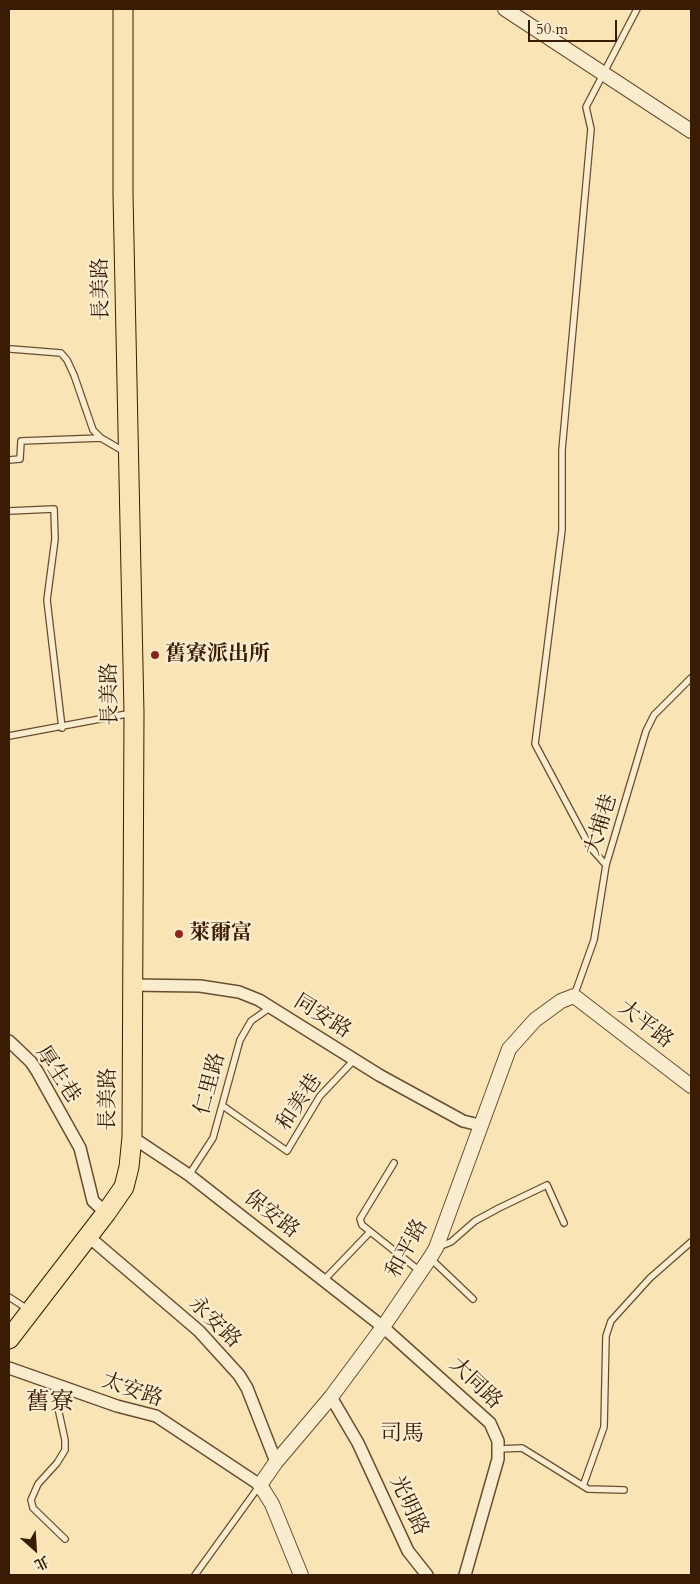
<!DOCTYPE html>
<meta charset="utf-8">
<style>
body{margin:0}
#map{position:relative;width:700px;height:1584px;overflow:hidden;background:#f8e4b5;font-family:Cardo,"Noto Serif TC",serif}
canvas{display:block}
.frame{position:absolute;inset:0;border:10px solid #3a1b04;pointer-events:none}
.north{position:absolute;left:10px;top:1524px;width:50px;height:50px;-webkit-text-stroke:4px #faedcf;paint-order:stroke;rotate:154deg;font-size:14px;font-weight:700;line-height:20px;text-align:center;color:#3a1b04}
.north::after{content:'';display:block;margin:auto;width:18px;height:22px;background:#3a1b04;clip-path:polygon(50% 0,100% 100%,50% 72%,0 100%)}
.scale{position:absolute;left:528px;top:20px;width:89px;height:22px;box-sizing:border-box;border:2px solid #3a1b04;border-top:0;padding-left:6px;font-size:15px;line-height:18px;white-space:nowrap;color:#3a1b04;-webkit-text-stroke:4px #faedcf;paint-order:stroke}
</style>
<div id="map">
<canvas width="700" height="1584"></canvas>
<div class="frame"></div>
<div class="north">北</div>
<div class="scale">50 m</div>
</div>
<script>
const ctx = document.querySelector('canvas').getContext('2d');
ctx.lineJoin = 'round';
const shape = rows => new Path2D(rows.map(r => 'M' + r).join(''));
function trace(path, color, width, dash) { ctx.strokeStyle = color; ctx.lineWidth = width; ctx.lineCap = dash ? 'butt' : 'round'; ctx.setLineDash(dash || []); ctx.stroke(path); }
function label(font, color, halo, rows, align = 'center') {
  ctx.font = font + ' Cardo,"Noto Serif TC",serif'; ctx.lineWidth = 4.5; ctx.setLineDash([]); ctx.textBaseline = 'middle'; ctx.strokeStyle = halo; ctx.fillStyle = color; for (const [text, x, y, turn = 0] of rows) {
    ctx.save(); ctx.translate(x, y); ctx.rotate((+turn || 0) * Math.PI / 180); ctx.textAlign = isNaN(turn) ? turn : align; if (halo) ctx.strokeText(text, 0, 0); ctx.fillText(text, 0, 0); ctx.restore();
  }
}
const service = shape([
 [11,349,61,353,67,360,74,375,93,430,101,438,125,452],
 [9,460,20,459,21,441,101,438],
 [9,511,54,509,55,539,47,600,62,728],
 [9,736,132,713],
 [606,865,590,847,535,744,562,530,562,450,591,129,586,107,637,9],
 [574,996,594,940,606,865,646,731,654,715,691,678],
 [223,1106,287,1151,320,1096,354,1060],
 [394,1163,360,1219,362,1225,421,1272],
 [189,1175,213,1138,240,1040,251,1021,271,1007],
 [438,1247,451,1242,475,1221,499,1208,547,1185,564,1223],
 [430,1258,473,1299],
 [324,1280,369,1233],
 [9,1297,29,1310],
 [59,1386,58,1408,65,1440,65,1450,57,1463,38,1484,31,1500,33,1508,65,1539],
 [498,1449,522,1448,588,1489,624,1490],
 [583,1486,604,1427,606,1336,611,1321,650,1278,691,1242],
 [195,1575,260,1485]
]);
const minor = shape([
 [131,985,200,986,239,992,259,1000,379,1075,463,1121,479,1125],
 [9,1041,31,1062,37,1071,80,1148,93,1201,106,1213],
 [132,1137,189,1175,383,1327,490,1423,498,1441,498,1459,465,1575],
 [89,1237,199,1331,239,1375,247,1388,276,1462],
 [9,1368,117,1406,156,1416,260,1485],
 [331,1397,358,1443,408,1551,427,1575]
]);
const tertiary = shape([
 [505,9,691,131],
 [301,1575,272,1504,260,1485,276,1462,331,1397,383,1327,430,1258,436,1248,509,1049,535,1020,561,1001,574,996,691,1086]
]);
const primary = shape([
 [9,1339,106,1213,124,1187,129,1167,132,1137,134,713,123,194,123,9]
]);
trace(service, '#6a4d30', 8);
trace(minor, '#6a4d30', 14);
trace(tertiary, '#6a4d30', 16);
trace(primary, '#3a1b04', 21);
trace(service, '#faedcf', 5.5);
trace(minor, '#faedcf', 11);
trace(tertiary, '#faedcf', 14);
trace(primary, '#f8e4b5', 19);
for (const [x, y, r, color] of [
 [155,655,5,"#8f2418"],
 [179,934,5,"#8f2418"]
]) { const dot = new Path2D(); dot.arc(x, y, r, 0, 2 * Math.PI); ctx.fillStyle = color; ctx.fill(dot); trace(dot, '#faedcf', 2); }
label('21px', '#3a1b04', '#faedcf', [
 ["長美路",102,289,-91],
 ["長美路",111,694,-91],
 ["大埔巷",602,825,-73],
 ["同安路",322,1017,32],
 ["大平路",645,1025,38],
 ["厚生巷",57,1075,57],
 ["仁里路",211,1084,-75],
 ["長美路",109,1099,-90],
 ["和美巷",300,1103,-56],
 ["保安路",271,1215,38],
 ["和平路",408,1249,-61],
 ["永安路",214,1323,44],
 ["大同路",475,1384,44],
 ["太安路",132,1391,19],
 ["光明路",408,1506,65]
]);
label('bold 21px', '#3a1b04', '#faedcf', [
 ["舊寮派出所",165,655],
 ["萊爾富",189,934]
], 'left');
label('22px', '#3a1b04', '#faedcf', [
 ["司馬",402,1435]
]);
label('24px', '#3a1b04', '#faedcf', [
 ["舊寮",50,1403]
]);
</script>
